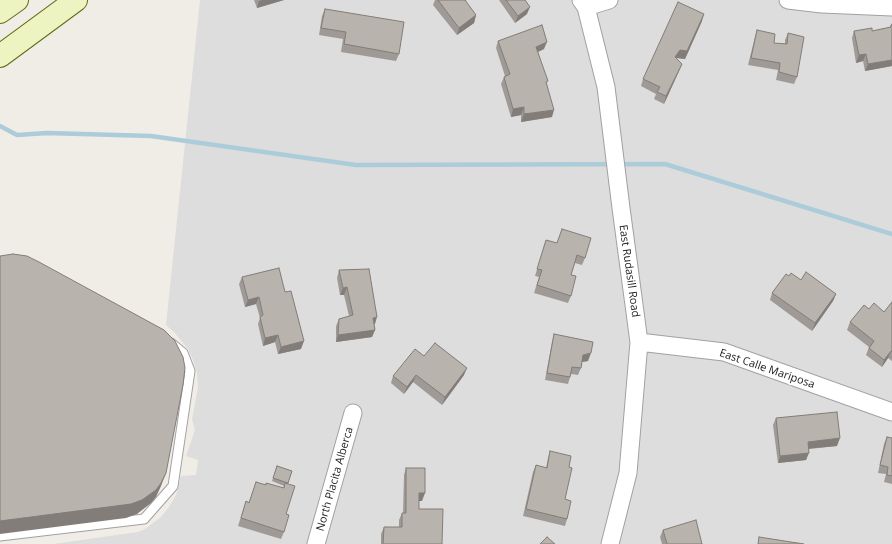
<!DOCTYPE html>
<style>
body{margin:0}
canvas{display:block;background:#f0ede7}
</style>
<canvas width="892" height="544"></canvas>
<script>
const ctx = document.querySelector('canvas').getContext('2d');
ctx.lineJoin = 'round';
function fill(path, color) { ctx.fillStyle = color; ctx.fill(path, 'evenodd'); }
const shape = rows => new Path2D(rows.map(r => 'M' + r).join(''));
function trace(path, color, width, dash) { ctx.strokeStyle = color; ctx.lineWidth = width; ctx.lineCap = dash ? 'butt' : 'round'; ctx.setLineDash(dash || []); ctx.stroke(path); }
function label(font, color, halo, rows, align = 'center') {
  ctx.font = font + ' "Open Sans",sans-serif'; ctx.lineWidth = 3.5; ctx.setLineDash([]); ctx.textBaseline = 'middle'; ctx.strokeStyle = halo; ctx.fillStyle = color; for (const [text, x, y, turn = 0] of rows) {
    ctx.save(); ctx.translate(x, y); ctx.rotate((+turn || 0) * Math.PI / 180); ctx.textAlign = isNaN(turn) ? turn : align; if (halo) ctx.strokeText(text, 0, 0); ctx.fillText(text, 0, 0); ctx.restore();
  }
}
fill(shape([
 [200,0,892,0,892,544,53,544,138,532,145,529,161,517,169,507,176,495,181,476,196,475,198,460,186,456,195,430,192,419,198,387,197,373,193,360,188,349,175,333,166,325]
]), '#dedddd');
trace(shape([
 [0,126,17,135,47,133,151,136,356,165,665,164,892,234]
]), '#acccd9', 4.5);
const lane = shape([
 [0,536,144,519,173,486,190,371,183,353,171,343]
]);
const street = shape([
 [581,0,586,7,606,87,621,208,639,342,628,473,610,544],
 [788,0,822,4,892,7],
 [586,7,609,0],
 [639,342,724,352,892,412],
 [316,544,353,413]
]);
const secondary = shape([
 [0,12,17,0],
 [0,56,76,0]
]);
trace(lane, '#a1a1a1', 11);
trace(street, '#a1a1a1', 19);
trace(secondary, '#5e6e10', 24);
trace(lane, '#fff', 9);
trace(street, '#fff', 17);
trace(secondary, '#eef4c1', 22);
fill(shape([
 [254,0,284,0,257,8],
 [435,0,467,0,465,1,476,15,474,23,457,35,433,5],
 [499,0,525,0,527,14,515,23],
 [325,9,399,54,396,61,341,52,343,39,319,35,322,16],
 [702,21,685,59,677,58,676,58,682,64,679,71,664,104,654,99,656,94,641,86,643,79],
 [892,24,892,66,865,71,863,61,856,63,852,38,854,31,872,31,890,27,891,25],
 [757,30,774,43,785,44,785,40,788,33,797,77,794,84,776,80,778,70,748,65,755,37],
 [498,41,544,49,538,52,547,84,552,117,521,122,521,115,511,117,501,84,504,77,505,76,496,48],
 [562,229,585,258,582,265,575,263,571,275,571,296,568,303,534,293,539,277,535,276,546,240,557,243],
 [339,270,375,324,374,324,375,330,372,337,336,342,336,326,339,319,349,316,344,295,340,295,337,278],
 [789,276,836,294,833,301,812,331,770,300,772,293],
 [242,277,285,292,301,349,278,354,275,342,263,346,258,324,260,318,256,304,245,307,239,284],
 [892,302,892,361,888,358,882,367,866,355,869,347,847,330,850,322,869,309,884,312],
 [554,334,588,361,582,362,581,368,578,375,571,374,568,384,545,380,552,342],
 [424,356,464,375,442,405,413,382,404,394,391,383,393,376],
 [776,418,837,446,809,449,806,460,778,463,773,425],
 [887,437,892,438,892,484,884,482,886,474,878,473,884,444],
 [550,451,569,467,565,499,567,519,565,526,523,516,533,472,536,465,546,468,548,458],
 [277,466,292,471,288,484,284,532,281,539,238,526,246,501,249,502,256,482,265,485,283,488,284,486,272,481],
 [406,468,422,501,419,501,419,509,442,544,381,544,381,534,384,527,399,527,399,520,402,513,403,513,404,475],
 [663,530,702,544,662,544,660,537]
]), '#9f9a95');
fill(shape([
 [262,0,284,0,257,8,259,1],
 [530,7,527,14,515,23,518,16],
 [704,14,702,21,685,59,677,58,673,65,675,57],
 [476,15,474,23,457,35,459,28],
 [547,42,544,49,533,54,536,47],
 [866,54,863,61,856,63,859,55],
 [892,60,892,66,865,71,868,64],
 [682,64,679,71,664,104,666,96],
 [524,107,521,115,511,117,513,109],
 [554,110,552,117,521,122,524,114],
 [347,287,344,295,340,295,343,288],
 [836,294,833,301,812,331,815,323],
 [259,297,256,304,245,307,248,300],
 [377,317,375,324,370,325,373,318],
 [375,330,372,337,336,342,338,335],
 [278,335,275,342,263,346,265,338],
 [304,341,301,349,278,354,281,347],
 [891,351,888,358,882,367,884,360],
 [591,353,588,361,581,362,583,355],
 [467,368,464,375,442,405,445,397],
 [416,375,413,382,404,394,407,387],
 [840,438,837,446,805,449,808,442],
 [809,453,806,460,778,463,780,456],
 [166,473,161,486,156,497,151,503,137,514,126,518,0,534,0,521],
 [419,493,425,493,422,501,416,501]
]), '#827d79');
const building = shape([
 [438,0,465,0,476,15,459,28,438,0],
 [506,0,525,0,530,7,518,16,506,0],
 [678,2,704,14,687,51,680,50,675,57,682,64,666,96,657,92,660,87,643,79,678,2],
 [325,9,404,22,399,54,344,44,346,32,321,28,325,9],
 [892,24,892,60,868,64,866,54,859,55,854,31,872,28,872,31,891,27,891,25,892,24],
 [542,25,547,42,536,47,548,81,546,82,554,110,524,114,524,107,513,109,504,77,510,74,498,41,542,25],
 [757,30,775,34,774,43,787,44,788,33,804,37,797,77,779,72,780,63,751,58,757,30],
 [562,229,591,238,585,258,577,255,571,275,576,276,571,296,537,285,542,270,537,269,546,240,557,243,562,229],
 [13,254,27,256,39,262,164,330,175,341,183,357,185,368,183,385,166,473,161,483,156,490,142,500,131,504,0,521,0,256,13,254],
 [279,268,285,292,291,291,304,341,281,347,278,335,265,338,260,317,263,315,259,297,248,300,242,277,279,268],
 [369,269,377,317,373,318,375,330,338,335,339,319,353,315,347,287,343,288,339,270,369,269],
 [806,272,836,294,815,323,772,293,786,274,789,276,791,273,801,280,806,272],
 [892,302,892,351,891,351,884,360,869,348,874,341,850,322,864,305,869,309,874,303,884,312,892,302],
 [554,334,593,342,591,353,583,355,581,368,572,367,570,377,547,373,554,334],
 [435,343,467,368,445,397,416,375,407,387,393,376,415,349,424,356,435,343],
 [837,412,840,438,808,442,809,453,780,456,776,418,837,412],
 [887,437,892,438,892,476,887,475,888,467,880,465,887,437],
 [550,451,571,456,569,467,572,468,565,499,571,501,567,519,526,509,536,465,547,468,550,451],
 [277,466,292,471,288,483,273,478,277,466],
 [406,468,425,468,425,493,419,493,419,509,443,509,442,544,383,544,384,527,402,527,402,513,406,513,406,468],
 [256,482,266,485,266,483,284,488,285,483,295,486,286,514,289,515,284,532,241,518,246,501,249,503,256,482],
 [696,520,702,544,667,544,663,530,696,520],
 [547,537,555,544,540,544,547,537],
 [759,537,804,544,758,544,759,537]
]);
fill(building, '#b9b3ad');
trace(building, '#827d79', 1);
label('11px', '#202020', '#fff', [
 ["East Rudasill Road",629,271,82],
 ["East Calle Mariposa",767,369,19],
 ["North Placita Alberca",335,479,-74]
]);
</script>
